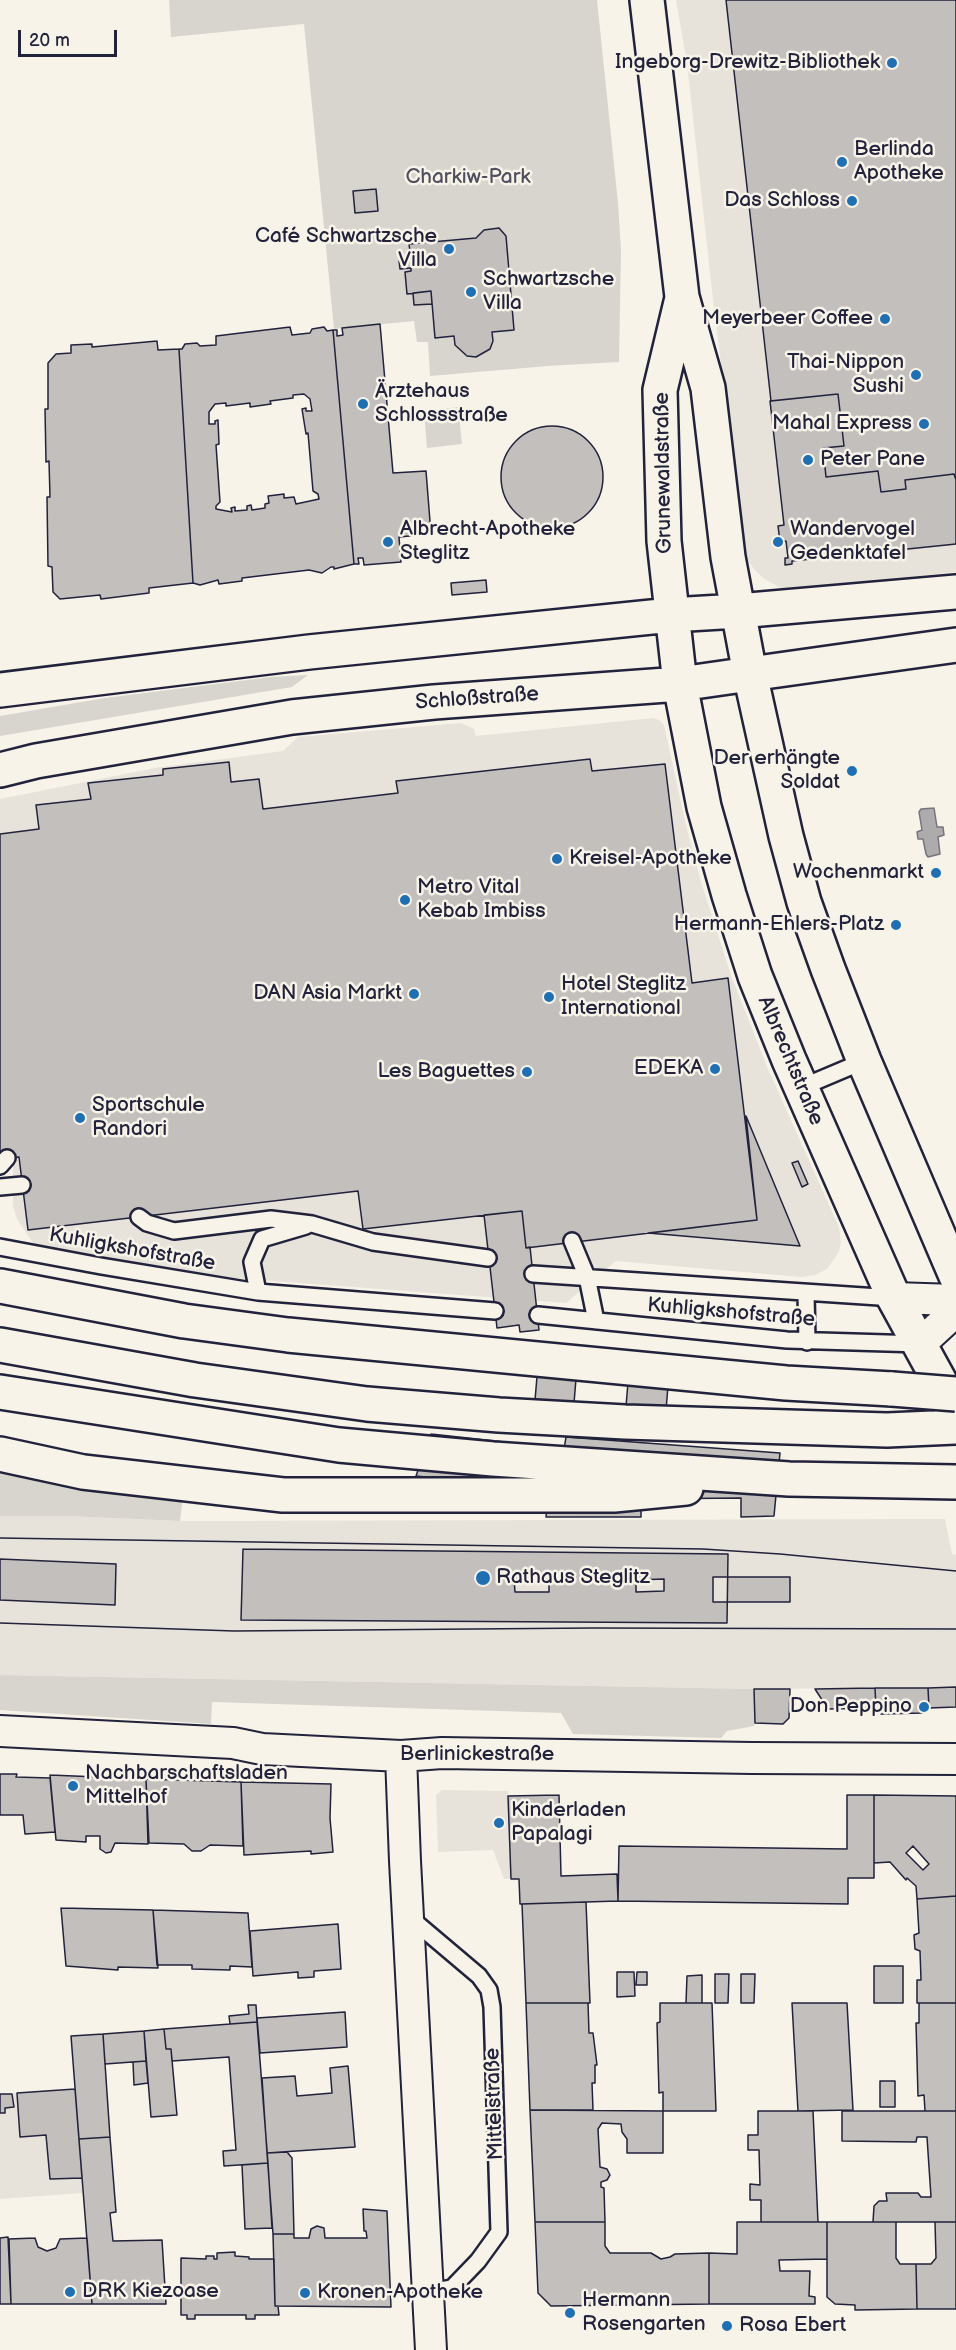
<!DOCTYPE html>
<meta charset="utf-8">
<style>
body{margin:0}
#map{position:relative;width:956px;height:2350px;overflow:hidden;background:#f7f3e8;font-family:"Balsamiq Sans",sans-serif}
canvas{display:block}
.scale{position:absolute;left:18px;top:30px;width:99px;height:27px;box-sizing:border-box;border:3px solid #22223b;border-top:0;padding-left:8px;font-size:18px;line-height:21px;white-space:nowrap;color:#22223b;-webkit-text-stroke:4px #f7f3e8;paint-order:stroke}
</style>
<div id="map">
<canvas width="956" height="2350"></canvas>
<div class="scale">20 m</div>
</div>
<script>
const ctx = document.querySelector('canvas').getContext('2d');
ctx.lineJoin = 'round';
function fill(path, color) { ctx.fillStyle = color; ctx.fill(path, 'evenodd'); }
const shape = rows => new Path2D(rows.map(r => 'M' + r).join(''));
function trace(path, color, width, dash) { ctx.strokeStyle = color; ctx.lineWidth = width; ctx.lineCap = dash ? 'butt' : 'round'; ctx.setLineDash(dash || []); ctx.stroke(path); }
function label(font, color, halo, rows, align = 'center') {
  ctx.font = font + ' "Balsamiq Sans",sans-serif'; ctx.lineWidth = 5; ctx.setLineDash([]); ctx.textBaseline = 'middle'; ctx.strokeStyle = halo; ctx.fillStyle = color; for (const [text, x, y, turn = 0] of rows) {
    ctx.save(); ctx.translate(x, y); ctx.rotate((+turn || 0) * Math.PI / 180); ctx.textAlign = isNaN(turn) ? turn : align; if (halo) ctx.strokeText(text, 0, 0); ctx.fillText(text, 0, 0); ctx.restore();
  }
}
fill(shape([
 [676,0,956,0,956,572,789,589,779,587,763,578,754,569,744,555,711,282,687,63],
 [653,718,659,720,664,725,685,821,701,882,732,978,768,1069,839,1227,841,1242,839,1252,827,1269,815,1275,801,1277,616,1261,566,1303,220,1277,37,1249,17,1219,13,1206,13,1163,0,1164,0,799,155,768,283,751,298,737,461,723,474,729,476,736],
 [0,1516,68,1516,180,1521,945,1519,952,1554,956,1555,956,1687,754,1689,0,1675],
 [442,1790,508,1791,508,1796,559,1795,561,1876,504,1879,493,1850,438,1852,436,1795],
 [75,2089,83,2193,0,2199,0,2094]
]), '#e7e3db');
fill(shape([
 [169,0,597,0,618,203,621,250,619,362,548,366,430,376,428,342,417,342,414,321,334,329,304,24,171,37],
 [458,407,462,444,427,448,424,411],
 [308,675,292,687,0,736,0,716,105,698,271,677],
 [0,1474,79,1486,183,1496,180,1521,68,1516,0,1516],
 [0,1675,754,1689,755,1723,754,1726,727,1731,721,1738,573,1734,561,1713,212,1702,211,1724,0,1710]
]), '#d8d5cf');
const water = shape([
 [934,808,937,827,943,827,944,835,938,837,940,854,928,857,926,854,923,839,918,839,917,832,922,830,919,812,921,809,934,808]
]);
fill(water, '#aeabad');
trace(water, '#76747f', 1.5);
const building = shape([
 [726,0,956,0,956,480,954,474,905,480,906,489,881,492,878,471,826,477,823,448,844,446,838,394,771,401,726,0],
 [376,189,378,211,355,213,353,191,376,189],
 [499,228,506,236,514,330,492,332,493,341,490,349,476,357,467,356,455,345,454,336,435,338,431,291,407,294,405,272,411,271,411,268,400,269,399,261,411,260,409,244,476,238,484,230,499,228],
 [431,291,432,304,414,305,413,293,431,291],
 [380,324,393,473,426,471,431,534,399,537,401,562,364,565,363,558,358,558,359,564,354,564,333,330,337,330,337,336,343,335,342,328,380,324],
 [290,327,292,335,310,333,312,329,324,327,327,331,333,330,354,564,334,569,334,567,331,567,322,573,309,570,242,578,242,581,219,584,218,580,200,585,193,583,179,349,182,349,185,344,197,343,200,346,216,345,216,336,290,327],
 [304,394,310,399,312,411,306,411,306,408,302,409,306,434,308,433,313,491,318,494,319,499,296,504,294,497,284,498,284,494,268,496,269,503,265,504,265,508,252,510,251,505,247,506,247,510,235,511,235,507,231,508,232,512,216,509,216,506,220,502,216,445,219,444,218,420,215,421,215,424,209,424,209,412,215,404,226,403,226,406,250,403,250,407,271,404,270,401,293,398,293,395,304,394],
 [157,341,158,350,179,349,193,583,149,588,149,593,101,599,100,595,60,599,53,592,52,567,48,566,47,497,50,497,49,461,46,462,45,409,48,409,48,363,56,354,71,353,71,345,92,344,92,347,157,341],
 [838,394,844,446,823,448,826,477,878,471,881,492,906,489,905,480,954,474,956,480,956,544,792,561,792,564,785,565,785,558,788,558,786,541,780,542,778,526,784,525,770,401,838,394],
 '501 477a51 51 0 1 1 102 0a51 51 0 1 1-102 0Z',
 [486,580,487,592,452,595,451,583,486,580],
 [590,759,592,771,665,764,692,983,728,978,757,1220,526,1248,522,1211,363,1229,358,1191,28,1230,19,1157,0,1159,0,834,39,829,36,805,91,799,88,783,163,775,163,769,229,762,231,782,259,779,263,809,398,793,396,781,590,759],
 [746,1116,800,1246,648,1233,757,1220,746,1116],
 [798,1161,808,1184,802,1187,792,1163,798,1161],
 [522,1211,526,1248,530,1247,539,1330,520,1332,519,1325,497,1328,484,1215,522,1211],
 [538,1365,577,1367,574,1403,535,1400,538,1365],
 [629,1371,669,1374,666,1410,626,1406,629,1371],
 [431,1434,504,1442,499,1485,416,1476,431,1434],
 [566,1437,780,1453,774,1516,741,1517,741,1498,641,1499,641,1517,546,1517,550,1469,563,1455,566,1437],
 [243,1549,728,1554,727,1623,241,1620,243,1549],
 [0,1559,116,1564,115,1605,0,1600,0,1559],
 [713,1577,790,1577,790,1602,713,1602,713,1577],
 [514,1578,549,1579,549,1592,515,1592,514,1578],
 [664,1579,664,1591,636,1592,636,1580,664,1579],
 [956,1687,956,1707,929,1708,928,1688,956,1687],
 [875,1688,928,1688,929,1708,923,1713,881,1714,876,1708,875,1688],
 [875,1688,876,1708,828,1709,815,1689,875,1688],
 [754,1689,790,1689,789,1718,783,1724,755,1723,754,1689],
 [0,1774,17,1774,16,1777,50,1778,55,1832,25,1834,23,1815,0,1815,0,1774],
 [50,1775,146,1779,148,1844,115,1843,111,1852,106,1853,100,1849,100,1836,86,1836,86,1842,56,1840,50,1775],
 [146,1779,241,1782,243,1846,210,1845,201,1851,192,1851,184,1844,149,1843,146,1779],
 [241,1782,331,1784,330,1818,333,1852,311,1854,311,1851,244,1855,241,1782],
 [559,1795,561,1876,617,1874,618,1901,520,1904,519,1879,511,1879,508,1796,559,1795],
 [847,1795,874,1795,874,1878,848,1878,848,1904,618,1901,619,1846,847,1849,847,1795],
 [874,1795,956,1796,956,1896,917,1899,916,1886,907,1878,906,1880,890,1862,874,1863,874,1795],
 [913,1846,929,1864,923,1870,906,1853,913,1846],
 [956,1896,956,2003,917,2003,917,1980,921,1980,920,1951,915,1949,914,1935,919,1933,917,1899,956,1896],
 [586,1902,590,2003,526,2003,522,1904,586,1902],
 [61,1908,153,1910,158,1968,118,1967,118,1970,66,1966,61,1908],
 [153,1910,248,1913,252,1967,230,1966,230,1970,192,1969,192,1965,157,1965,153,1910],
 [338,1924,341,1969,314,1971,314,1977,298,1978,298,1972,253,1976,250,1931,338,1924],
 [874,1966,903,1966,903,2003,874,2003,874,1966],
 [617,1972,634,1972,635,1996,617,1997,617,1972],
 [637,1972,647,1972,647,1985,636,1985,637,1972],
 [715,1974,729,1974,728,2003,715,2003,715,1974],
 [741,1974,755,1974,754,2003,741,2003,741,1974],
 [702,1975,702,2003,686,2003,687,1976,702,1975],
 [526,2003,588,2003,589,2033,593,2033,597,2065,595,2065,595,2083,592,2083,593,2110,530,2110,526,2003],
 [660,2003,712,2003,716,2111,663,2111,663,2092,659,2093,657,2023,660,2022,660,2003],
 [792,2003,847,2003,853,2110,798,2111,792,2003],
 [919,2003,956,2003,956,2111,925,2111,924,2095,918,2096,916,2023,919,2023,919,2003],
 [248,2005,256,2005,257,2022,230,2024,229,2016,249,2014,248,2005],
 [345,2012,347,2047,260,2053,257,2018,345,2012],
 [257,2022,268,2163,224,2166,223,2151,236,2150,229,2057,172,2061,171,2049,166,2049,164,2029,257,2022],
 [164,2029,166,2049,171,2049,177,2115,151,2117,144,2031,164,2029],
 [144,2031,146,2061,105,2064,103,2034,144,2031],
 [103,2034,110,2137,79,2139,71,2036,103,2034],
 [146,2061,148,2083,134,2085,133,2062,146,2061],
 [348,2066,355,2147,267,2153,262,2078,295,2076,297,2096,332,2093,330,2068,348,2066],
 [880,2081,895,2081,895,2107,880,2107,880,2081],
 [75,2089,82,2178,50,2179,46,2135,20,2137,17,2093,75,2089],
 [0,2094,12,2094,14,2107,5,2108,5,2113,0,2113,0,2094],
 [530,2110,663,2111,663,2153,627,2153,627,2139,622,2132,621,2124,602,2123,598,2129,600,2167,607,2169,610,2175,607,2180,601,2182,601,2187,604,2188,605,2222,535,2222,530,2110],
 [758,2111,813,2111,818,2222,761,2222,761,2200,750,2200,750,2184,760,2185,759,2150,748,2150,748,2135,758,2135,758,2111],
 [842,2111,956,2111,956,2222,873,2222,874,2206,879,2201,887,2201,886,2193,918,2193,921,2197,931,2197,927,2137,917,2137,916,2142,842,2141,842,2111],
 [110,2137,116,2212,110,2213,113,2241,162,2240,166,2304,92,2304,79,2139,110,2137],
 [287,2152,292,2158,294,2234,273,2234,267,2153,287,2152],
 [268,2163,272,2228,245,2229,242,2165,268,2163],
 [363,2209,387,2211,391,2307,275,2306,273,2234,294,2234,294,2238,309,2238,311,2229,317,2226,324,2228,325,2238,367,2238,366,2231,364,2231,363,2209],
 [535,2222,605,2222,605,2246,610,2253,651,2253,661,2259,670,2257,675,2254,709,2253,709,2304,551,2306,538,2293,535,2222],
 [737,2222,827,2222,827,2259,779,2260,780,2271,810,2271,809,2296,815,2297,815,2304,709,2304,709,2253,737,2254,737,2222],
 [827,2222,896,2222,896,2258,900,2264,916,2264,917,2309,855,2310,855,2305,835,2304,827,2297,827,2222],
 [935,2222,956,2222,956,2309,917,2309,916,2264,931,2264,936,2258,935,2222],
 [8,2237,11,2304,0,2304,0,2238,8,2237],
 [35,2238,38,2247,47,2251,56,2248,60,2239,87,2238,92,2304,11,2304,9,2239,35,2238],
 [235,2252,235,2256,249,2257,249,2259,274,2259,275,2306,278,2306,279,2315,255,2315,255,2319,246,2319,246,2315,195,2315,195,2319,187,2319,187,2315,181,2315,181,2258,206,2259,206,2256,214,2256,214,2259,217,2259,217,2253,235,2252]
]);
fill(building, '#c2bfbd');
trace(building, '#22223b', 1.5);
const service = shape([
 [800,1088,864,1061],
 [0,1166,7,1158],
 [0,1187,22,1185],
 [139,1217,147,1223,174,1231,271,1219,312,1224,373,1242,488,1258],
 [572,1241,587,1277,596,1321],
 [0,1247,101,1266,258,1292,495,1311],
 [533,1274,894,1298],
 [258,1292,252,1262,262,1239,306,1226],
 [806,1293,807,1342],
 [538,1315,787,1340,920,1344],
 [408,1916,479,1976,489,1990,492,2007,499,2232,478,2261,452,2288,428,2292]
]);
const minor = shape([
 [894,1298,956,1300],
 [920,1344,956,1311],
 [0,1731,233,1743,262,1749,401,1756,442,1753,752,1758,956,1759],
 [401,1756,405,1861,431,2350]
]);
const tertiary = shape([
 [738,611,956,592],
 [750,674,956,645]
]);
const secondary = shape([
 [647,0,682,297,708,388,728,557,750,674,786,836,804,902,828,969,864,1061,956,1276],
 [682,298,660,390,664,541,680,684,704,807,729,895,755,976,789,1060,894,1298,939,1380,955,1416],
 [0,690,309,652,671,615,738,611],
 [0,770,36,761,292,717,434,702,680,684,750,674]
]);
const motorway = shape([
 [0,1286,184,1321,288,1335,786,1383,892,1389],
 [0,1345,195,1380,367,1404,499,1415,625,1422,887,1430,956,1427],
 [0,1392,339,1445,493,1459,789,1479,956,1482],
 [0,1454,83,1472,283,1495,614,1495,686,1488]
]);
trace(service, '#22223b', 20);
trace(minor, '#22223b', 34);
trace(tertiary, '#22223b', 38);
trace(secondary, '#22223b', 38);
trace(motorway, '#22223b', 38);
trace(service, '#f7f3e8', 15);
trace(minor, '#f7f3e8', 30);
trace(tertiary, '#f7f3e8', 33);
trace(secondary, '#f7f3e8', 33);
trace(motorway, '#f7f3e8', 33);
trace(shape([
 [0,1538,703,1549,780,1554,956,1571],
 [0,1623,234,1631,593,1628,956,1629]
]), '#22223b', 1.5);
const motorwayBridge = shape([
 [892,1389,956,1394]
]);
trace(motorwayBridge, '#22223b', 38, []);
trace(motorwayBridge, '#f7f3e8', 33);
for (const [x, y, r, color] of [
 [892,63,6,"#1f6fb2"],
 [842,162,6,"#1f6fb2"],
 [852,201,6,"#1f6fb2"],
 [449,249,6,"#1f6fb2"],
 [471,292,6,"#1f6fb2"],
 [885,319,6,"#1f6fb2"],
 [916,375,6,"#1f6fb2"],
 [363,404,6,"#1f6fb2"],
 [924,424,6,"#1f6fb2"],
 [808,460,6,"#1f6fb2"],
 [388,542,6,"#1f6fb2"],
 [778,542,6,"#1f6fb2"],
 [852,771,6,"#1f6fb2"],
 [557,859,6,"#1f6fb2"],
 [936,873,6,"#1f6fb2"],
 [405,900,6,"#1f6fb2"],
 [896,925,6,"#1f6fb2"],
 [414,994,6,"#1f6fb2"],
 [549,997,6,"#1f6fb2"],
 [715,1069,6,"#1f6fb2"],
 [527,1072,6,"#1f6fb2"],
 [80,1118,6,"#1f6fb2"],
 [483,1578,8,"#1f6fb2"],
 [924,1707,6,"#1f6fb2"],
 [73,1786,6,"#1f6fb2"],
 [499,1823,6,"#1f6fb2"],
 [70,2292,6,"#1f6fb2"],
 [305,2293,6,"#1f6fb2"],
 [570,2313,6,"#1f6fb2"],
 [727,2326,6,"#1f6fb2"]
]) { const dot = new Path2D(); dot.arc(x, y, r, 0, 2 * Math.PI); ctx.fillStyle = color; ctx.fill(dot); trace(dot, '#f7f3e8', 2); }
label('21px', '#22223b', '#f7f3e8', [
 ["Ingeborg-Drewitz-Bibliothek",880,63,"right"],
 ["Berlinda",854,150],
 ["Apotheke",854,174],
 ["Das Schloss",840,201,"right"],
 ["Café Schwartzsche",437,237,"right"],
 ["Villa",437,261,"right"],
 ["Schwartzsche",483,280],
 ["Villa",483,304],
 ["Meyerbeer Coffee",873,319,"right"],
 ["Thai-Nippon",904,363,"right"],
 ["Sushi",904,387,"right"],
 ["Ärztehaus",375,392],
 ["Schlossstraße",375,416],
 ["Mahal Express",912,424,"right"],
 ["Peter Pane",820,460],
 ["Albrecht-Apotheke",400,530],
 ["Steglitz",400,554],
 ["Wandervogel",790,530],
 ["Gedenktafel",790,554],
 ["Der erhängte",840,759,"right"],
 ["Soldat",840,783,"right"],
 ["Kreisel-Apotheke",569,859],
 ["Wochenmarkt",924,873,"right"],
 ["Metro Vital",417,888],
 ["Kebab Imbiss",417,912],
 ["Hermann-Ehlers-Platz",884,925,"right"],
 ["Hotel Steglitz",561,985],
 ["International",561,1009],
 ["DAN Asia Markt",402,994,"right"],
 ["EDEKA",703,1069,"right"],
 ["Les Baguettes",515,1072,"right"],
 ["Sportschule",92,1106],
 ["Randori",92,1130],
 ["Rathaus Steglitz",496,1578],
 ["Don Peppino",912,1707,"right"],
 ["Nachbarschaftsladen",85,1774],
 ["Mittelhof",85,1798],
 ["Kinderladen",511,1811],
 ["Papalagi",511,1835],
 ["DRK Kiezoase",82,2292],
 ["Kronen-Apotheke",317,2293],
 ["Hermann",582,2301],
 ["Rosengarten",582,2325],
 ["Rosa Ebert",739,2326]
], 'left');
label('21px', '#504f60', '#f7f3e8', [
 ["Charkiw-Park",468,178]
]);
label('21px', '#22223b', '#f7f3e8', [
 ["Grunewaldstraße",664,473,-91],
 ["Schloßstraße",477,699,-4],
 ["Albrechtstraße",790,1061,67],
 ["Kuhligkshofstraße",132,1250,10],
 ["Kuhligkshofstraße",731,1313,5],
 ["Berlinickestraße",477,1755],
 ["Mittelstraße",495,2104,-92]
]);
</script>
